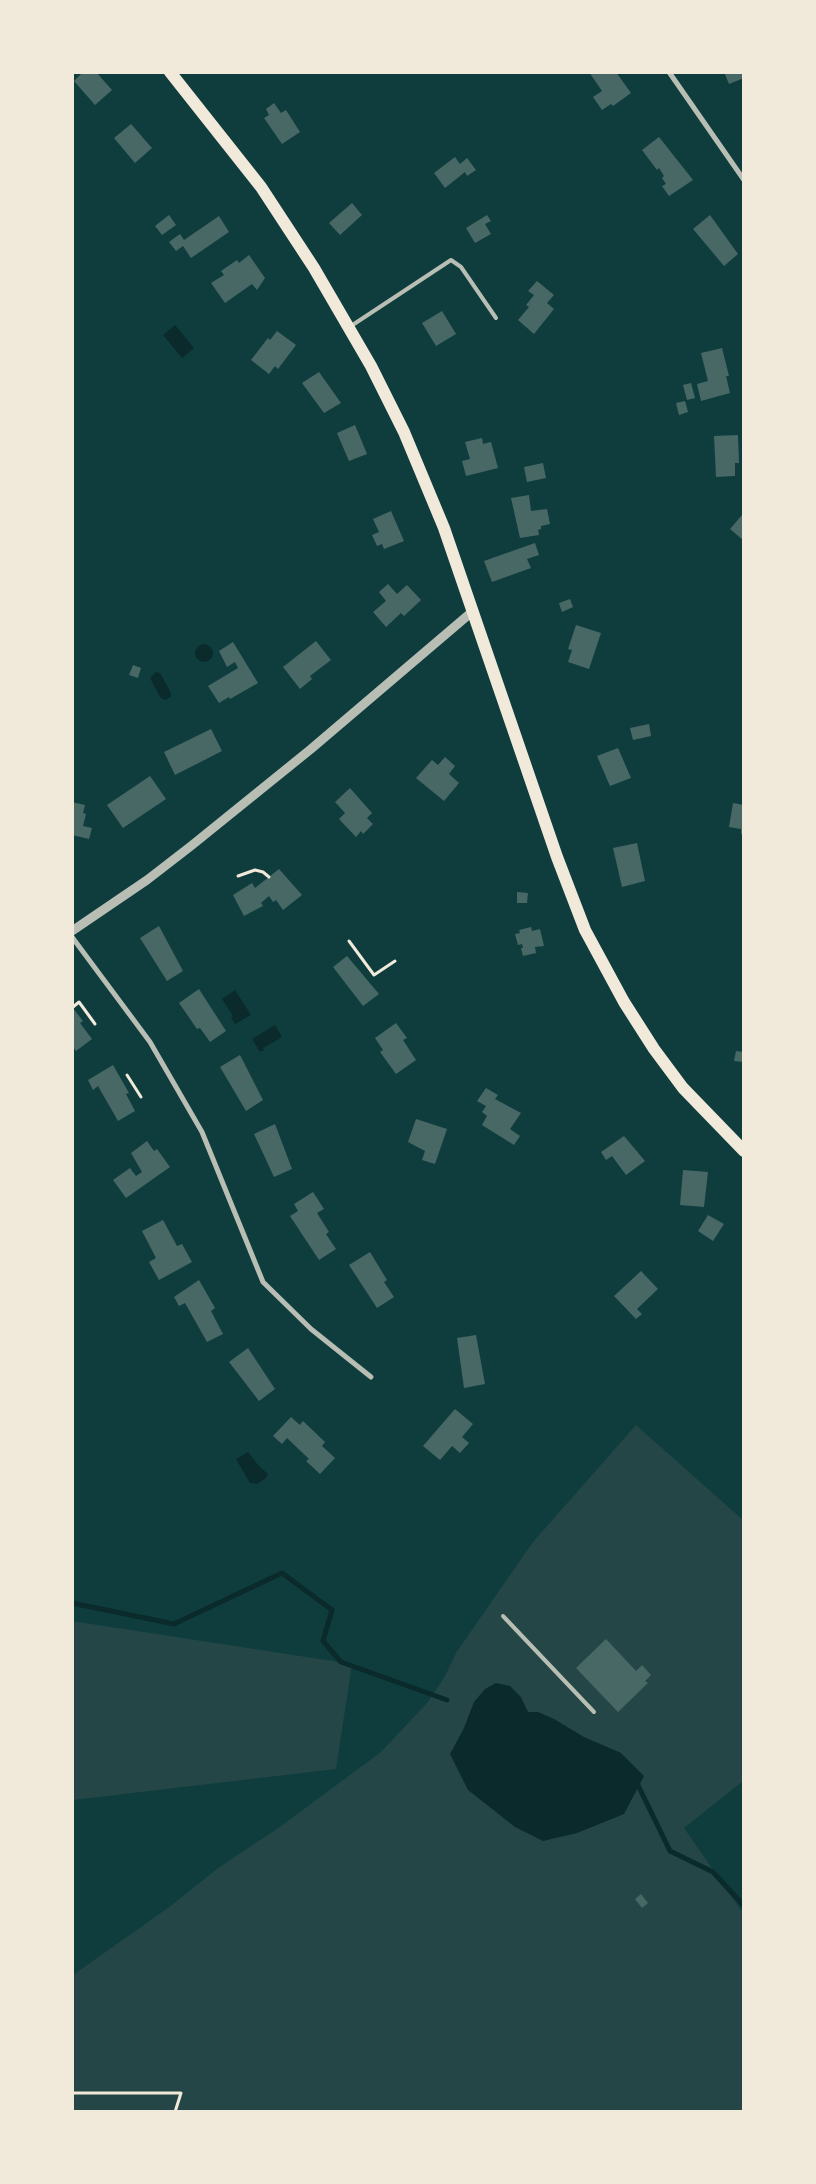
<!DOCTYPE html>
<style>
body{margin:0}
#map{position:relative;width:816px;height:2184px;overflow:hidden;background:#0f3d3e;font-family:Helvetica,sans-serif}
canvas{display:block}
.frame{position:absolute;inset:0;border:74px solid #f1e9da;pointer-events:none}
</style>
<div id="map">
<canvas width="816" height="2184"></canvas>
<div class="frame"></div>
</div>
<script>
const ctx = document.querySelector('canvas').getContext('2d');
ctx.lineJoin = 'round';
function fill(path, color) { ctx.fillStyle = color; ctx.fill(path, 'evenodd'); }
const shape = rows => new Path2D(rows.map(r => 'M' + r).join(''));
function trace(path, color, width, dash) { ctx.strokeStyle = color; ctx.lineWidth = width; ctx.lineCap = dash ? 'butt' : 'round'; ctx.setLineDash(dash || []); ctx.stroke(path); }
fill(shape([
 [636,1425,743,1520,743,1781,684,1828,743,1913,743,2111,73,2112,73,1975,172,1905,218,1868,277,1829,381,1752,427,1703,444,1678,456,1653,533,1542],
 [72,1621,352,1664,336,1769,73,1800]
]), '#244646');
fill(shape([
 [175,325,194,348,182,358,163,335],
 '195 653a9 9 0 1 1 18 0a9 9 0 1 1-18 0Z',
 [156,672,160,673,170,691,171,697,165,700,160,697,150,678],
 [235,990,251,1015,235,1024,231,1018,233,1016,222,999],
 [275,1025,282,1037,263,1048,264,1050,260,1052,252,1039],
 [248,1452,258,1465,268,1474,266,1478,257,1484,250,1483,236,1459],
 [496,1683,510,1686,521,1697,528,1712,538,1712,554,1719,584,1737,621,1753,644,1776,624,1814,577,1833,543,1841,515,1827,468,1790,450,1754,464,1728,474,1702,485,1689]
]), '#0a2a2b');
trace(shape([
 [72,1603,174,1624,282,1573,332,1610,323,1641,341,1662,447,1700],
 [636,1781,670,1851,713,1872,744,1906]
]), '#0a2a2b', 5);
fill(shape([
 [83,72,96,72,112,90,95,105,74,81],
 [589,72,616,72,631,93,613,106,611,104,602,110,593,97,602,91],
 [724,72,744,72,744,78,729,84],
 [274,103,281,113,286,110,300,132,282,144,264,118,269,115,266,109],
 [131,124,152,148,135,163,114,138],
 [659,137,693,180,669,196,662,186,666,184,662,178,664,176,659,168,657,170,642,150],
 [455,157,460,164,467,158,476,170,467,176,465,172,445,188,434,173],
 [352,203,362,215,340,235,329,223],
 [169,215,176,225,162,235,155,226],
 [487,215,491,221,485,224,491,234,475,243,466,228],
 [710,215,738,254,724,266,693,229],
 [219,216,229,232,191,258,183,246,176,251,169,242,180,234,184,240],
 [249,255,265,278,257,290,252,284,225,303,211,283,224,275,221,271,237,260,239,263],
 [537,281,554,295,547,303,554,309,534,334,518,320,529,307,526,305,534,295,528,291],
 [442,311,456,334,436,346,422,323],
 [277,331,296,345,278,369,275,366,269,374,251,360,268,338,270,340],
 [722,348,729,376,726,376,730,393,701,401,697,384,708,381,701,353],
 [319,372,341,403,324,413,302,383],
 [691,383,695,398,687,400,683,385],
 [685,401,688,412,679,415,676,403],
 [355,425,367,454,349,461,337,433],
 [738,435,739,463,735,463,735,476,716,477,714,436],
 [482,438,483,444,491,442,498,468,466,476,462,461,470,459,465,442],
 [543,463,546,478,527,482,524,467],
 [529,495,531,511,547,509,550,524,541,526,541,529,538,530,539,535,520,538,511,498],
 [391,511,404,541,384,549,382,544,377,546,372,535,379,532,373,519],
 [742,515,744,517,744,541,730,529],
 [535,543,539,555,527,559,531,568,492,582,484,561],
 [388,584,397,594,407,585,421,600,404,616,401,613,386,627,373,612,386,601,379,592],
 [570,599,573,607,562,612,559,603],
 [576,625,601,633,589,669,568,662,572,650,568,649],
 [316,641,331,660,310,676,312,679,300,689,283,667],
 [233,642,258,683,230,699,229,697,219,703,208,686,238,668,235,662,227,667,219,651],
 [133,665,141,668,138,678,129,675],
 [649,724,651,736,633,740,630,728],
 [211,729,222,751,175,775,164,752],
 [618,748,631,778,610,786,597,756],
 [445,757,455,766,449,774,459,783,444,801,416,778,432,760,438,765],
 [150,776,166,799,123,828,107,805],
 [350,788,372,813,367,818,373,824,363,834,361,831,356,837,339,819,345,813,335,802],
 [72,802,85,805,83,813,86,814,83,826,92,828,89,839,72,835],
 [733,803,744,805,744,835,741,834,741,829,729,827],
 [637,843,645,881,622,887,613,848],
 [279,869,302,895,283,910,276,900,273,902,269,896,261,903,263,906,244,916,233,895,252,883,255,888],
 [517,892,528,893,527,903,517,903],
 [159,926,183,971,167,981,140,938],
 [531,927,532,931,540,929,544,946,535,947,536,953,523,956,521,948,523,948,522,944,518,945,515,934,520,933,519,930],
 [347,956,379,994,363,1006,333,967],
 [199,989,226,1031,210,1042,200,1028,197,1029,179,1003],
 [72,1007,83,1021,80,1023,92,1039,76,1051,72,1046],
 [396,1023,407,1038,403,1040,416,1060,396,1074,380,1052,383,1050,375,1038],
 [736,1051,744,1052,744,1062,734,1061],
 [240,1055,263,1100,246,1111,220,1067],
 [113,1065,129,1093,126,1094,135,1111,118,1121,98,1086,93,1090,88,1080],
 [486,1088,498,1095,495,1099,521,1113,510,1129,520,1136,514,1145,482,1125,487,1116,482,1112,486,1106,477,1101],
 [416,1119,447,1129,435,1164,422,1160,425,1151,408,1142],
 [275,1124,292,1169,274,1177,254,1134],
 [624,1136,645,1161,626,1175,612,1156,606,1160,601,1152],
 [147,1141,154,1151,157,1149,170,1167,126,1198,113,1180,130,1168,136,1176,142,1172,131,1153],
 [683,1170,708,1172,704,1207,680,1205],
 [313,1192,324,1209,317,1213,329,1232,326,1234,336,1249,319,1260,290,1216,298,1211,294,1204],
 [708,1215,724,1224,713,1241,698,1231],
 [163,1220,177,1246,182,1244,192,1262,159,1280,149,1262,156,1258,142,1231],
 [370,1252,387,1280,384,1282,394,1297,377,1308,349,1265],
 [641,1271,658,1289,637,1309,642,1314,636,1319,614,1296],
 [199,1280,215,1308,211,1311,223,1334,207,1342,185,1303,179,1306,174,1297],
 [476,1335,485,1384,464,1388,457,1338],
 [248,1348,275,1389,259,1401,229,1362],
 [455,1409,473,1424,462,1437,469,1443,460,1453,452,1446,440,1460,423,1446],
 [291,1417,300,1425,303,1421,325,1442,322,1446,335,1458,320,1474,306,1461,309,1459,287,1438,282,1444,273,1436],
 [606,1639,636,1671,642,1665,651,1675,645,1681,648,1683,618,1712,576,1668],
 [641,1894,648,1903,642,1908,635,1899]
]), '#486865');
trace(shape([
 [238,876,255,870,263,872,269,877],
 [349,941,374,975,395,961],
 [73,1007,79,1002,95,1024],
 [127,1075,141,1097],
 [72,2093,181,2093,175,2112]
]), '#f1e9da', 3);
trace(shape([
 [351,326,451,260,461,267,496,318],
 [503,1616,594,1712]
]), '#b8beb3', 4);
trace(shape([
 [669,72,744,180],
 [72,937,150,1042,202,1132,263,1282,311,1329,371,1377]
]), '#b8beb3', 5);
trace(shape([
 [72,931,147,880,191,846,311,749,473,611]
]), '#b8beb3', 9);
trace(shape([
 [170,72,261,187,314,268,371,366,404,432,444,528,557,857,585,930,624,1002,654,1049,683,1088,744,1151]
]), '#f1e9da', 12);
</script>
